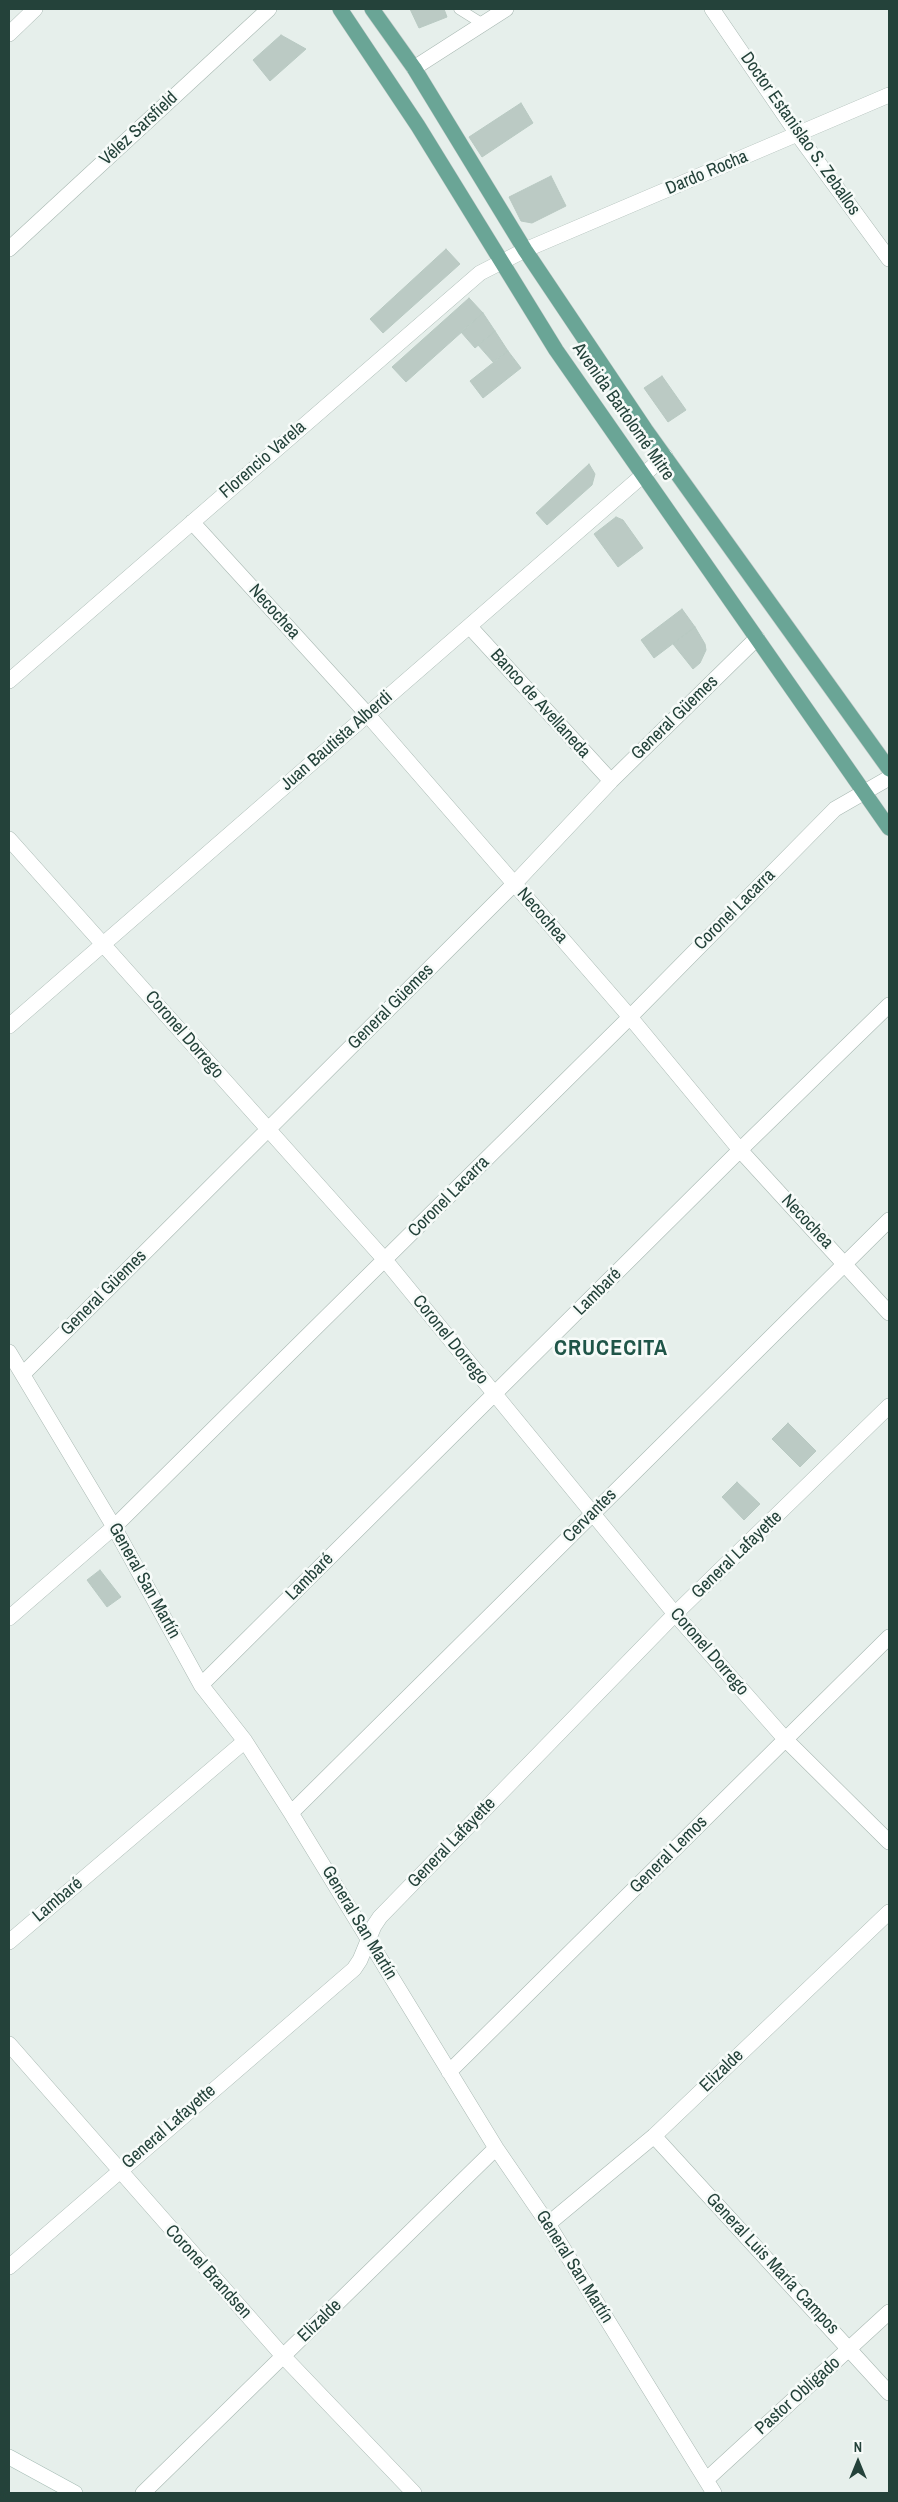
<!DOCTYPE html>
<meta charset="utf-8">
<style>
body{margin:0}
#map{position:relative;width:898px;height:2502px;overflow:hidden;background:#e6efeb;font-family:"Archivo Narrow",sans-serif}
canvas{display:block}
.frame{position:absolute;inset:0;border:10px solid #24423a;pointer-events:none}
.north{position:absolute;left:833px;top:2437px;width:50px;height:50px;-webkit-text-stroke:4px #f7fbf9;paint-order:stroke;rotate:0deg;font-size:14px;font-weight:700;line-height:20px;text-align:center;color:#24423a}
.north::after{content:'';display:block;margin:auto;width:18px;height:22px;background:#24423a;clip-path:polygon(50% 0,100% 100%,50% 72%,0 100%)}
</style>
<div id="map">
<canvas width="898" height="2502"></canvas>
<div class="frame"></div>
<div class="north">N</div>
</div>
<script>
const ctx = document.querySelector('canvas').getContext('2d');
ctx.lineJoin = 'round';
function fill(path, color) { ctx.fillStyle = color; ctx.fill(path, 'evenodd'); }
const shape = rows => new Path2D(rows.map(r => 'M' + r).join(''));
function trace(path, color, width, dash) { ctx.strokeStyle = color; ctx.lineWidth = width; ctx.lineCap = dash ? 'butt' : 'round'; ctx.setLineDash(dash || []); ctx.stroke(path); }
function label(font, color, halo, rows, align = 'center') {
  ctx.font = font + ' "Archivo Narrow",sans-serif'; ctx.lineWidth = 5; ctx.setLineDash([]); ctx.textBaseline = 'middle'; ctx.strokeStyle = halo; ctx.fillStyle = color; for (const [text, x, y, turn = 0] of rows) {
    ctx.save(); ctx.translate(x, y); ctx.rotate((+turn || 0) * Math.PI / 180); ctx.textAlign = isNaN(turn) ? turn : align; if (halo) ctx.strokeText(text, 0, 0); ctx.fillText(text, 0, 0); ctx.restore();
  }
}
const building = shape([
 [410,9,444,9,447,17,419,28,410,9],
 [281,35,306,49,270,81,253,60,281,35],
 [521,103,533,123,482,157,469,137,521,103],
 [551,176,566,206,532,223,521,221,509,197,551,176],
 [446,249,460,264,383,333,370,319,446,249],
 [469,298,483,313,406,382,392,367,469,298],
 [483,313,495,331,475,348,461,332,483,313],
 [495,331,508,351,493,362,478,345,495,331],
 [508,351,521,368,483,398,470,381,508,351],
 [662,376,686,410,668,422,644,388,662,376],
 [589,464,595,474,592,485,547,525,536,513,589,464],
 [616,517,623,520,643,548,618,567,594,534,616,517],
 [682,609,695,627,654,658,641,640,682,609],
 [695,627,705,644,706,650,700,663,693,669,673,644,695,627],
 [788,1423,816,1451,800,1467,772,1439,788,1423],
 [737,1482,760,1504,744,1520,722,1497,737,1482],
 [100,1570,121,1597,107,1607,87,1580,100,1570]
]);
fill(building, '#bbcac4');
trace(building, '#b8c9c2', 1);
const service = shape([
 [459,9,483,24]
]);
const minor = shape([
 [712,9,798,135,889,259],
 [9,34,35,9],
 [414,68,506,9],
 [9,249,269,9],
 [192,522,367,714,630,1017,740,1150,889,1313],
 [470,627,611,781],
 [9,681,480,273,525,250,889,95],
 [9,839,385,1260,675,1614,786,1740,889,1842],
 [9,1026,665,456],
 [9,1352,114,1527,201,1685,245,1741,291,1813,496,2148,548,2224,714,2493],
 [23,1374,515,883,611,781,757,638],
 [9,1618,114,1527,630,1017,835,809,889,778],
 [201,1685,740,1150,889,1005],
 [291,1813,889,1220],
 [9,1942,245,1741],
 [9,2044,283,2356,414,2493],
 [449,2072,889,1637],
 [654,2136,889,2393],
 [548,2224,654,2136,889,1912],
 [9,2267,354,1969,360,1960,374,1926,380,1917,675,1614,889,1406],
 [706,2480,889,2312],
 [143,2493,496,2148]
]);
const secondary = shape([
 [9,2457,75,2493]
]);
const primary = shape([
 [340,9,418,126,556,350,889,828],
 [372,9,414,68,525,250,645,429,889,769]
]);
trace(service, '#a8b8b2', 11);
trace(minor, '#a8b8b2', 16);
trace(secondary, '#a4bbb3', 16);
trace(primary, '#c2cac8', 16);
trace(service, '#fff', 10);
trace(minor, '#fff', 15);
trace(secondary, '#fff', 15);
trace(primary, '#6aa596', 15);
label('18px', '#24423a', '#f7fbf9', [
 ["Vélez Sarsfield",139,129,-43],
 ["Doctor Estanislao S. Zeballos",800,134,55],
 ["Dardo Rocha",707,173,-23],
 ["Avenida Bartolomé Mitre",623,412,55],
 ["Florencio Varela",263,460,-41],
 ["Necochea",274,612,48],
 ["Banco de Avellaneda",540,704,48],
 ["General Güemes",675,718,-44],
 ["Juan Bautista Alberdi",337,741,-41],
 ["Coronel Lacarra",735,910,-45],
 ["Necochea",542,916,49],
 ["General Güemes",391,1007,-45],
 ["Coronel Dorrego",184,1035,49],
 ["Coronel Lacarra",449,1197,-45],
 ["Necochea",807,1222,47],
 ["Lambaré",598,1292,-45],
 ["General Güemes",104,1293,-45],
 ["Coronel Dorrego",450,1340,51],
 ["Cervantes",590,1516,-45],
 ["General Lafayette",737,1555,-44],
 ["Lambaré",310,1577,-45],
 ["General San Martín",144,1581,61],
 ["Coronel Dorrego",709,1652,49],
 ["General Lafayette",452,1843,-46],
 ["General Lemos",669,1855,-45],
 ["Lambaré",58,1900,-40],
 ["General San Martín",359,1923,59],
 ["Elizalde",722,2071,-44],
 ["General Lafayette",169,2127,-41],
 ["General Luis María Campos",772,2264,47],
 ["General San Martín",574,2267,58],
 ["Coronel Brandsen",208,2272,48],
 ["Elizalde",320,2321,-44],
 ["Pastor Obligado",798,2396,-42]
]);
ctx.letterSpacing = '1px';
label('bold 22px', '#1f5548', '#f7fbf9', [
 ["CRUCECITA",611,1349]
]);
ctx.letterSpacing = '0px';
</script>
